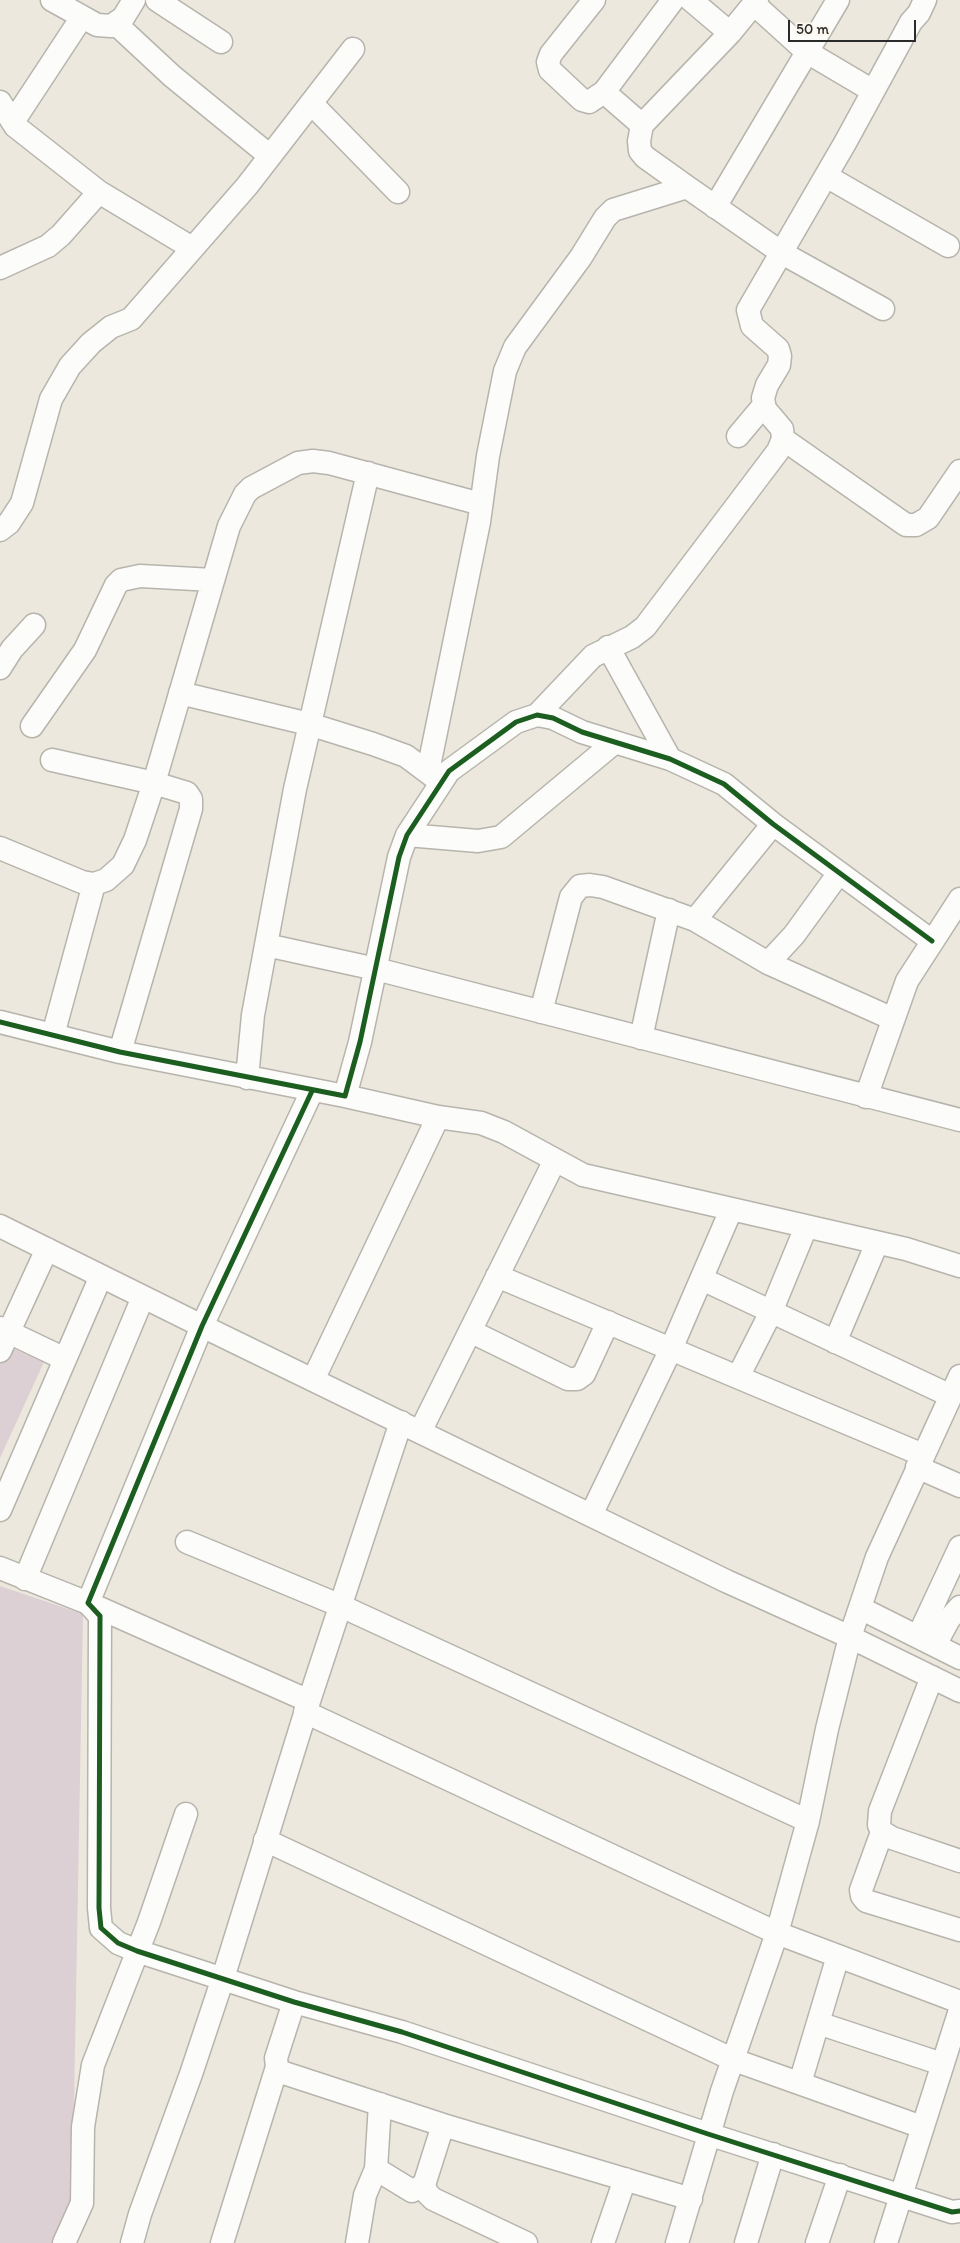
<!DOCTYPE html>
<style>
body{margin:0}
#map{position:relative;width:960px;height:2243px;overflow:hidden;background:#ede8dd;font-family:Itim,sans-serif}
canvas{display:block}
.scale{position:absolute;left:788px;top:20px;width:128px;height:22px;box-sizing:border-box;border:2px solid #2b2b2b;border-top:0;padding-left:6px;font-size:15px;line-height:18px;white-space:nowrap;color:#2b2b2b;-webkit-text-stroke:4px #fbf7ec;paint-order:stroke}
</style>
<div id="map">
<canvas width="960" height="2243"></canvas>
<div class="scale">50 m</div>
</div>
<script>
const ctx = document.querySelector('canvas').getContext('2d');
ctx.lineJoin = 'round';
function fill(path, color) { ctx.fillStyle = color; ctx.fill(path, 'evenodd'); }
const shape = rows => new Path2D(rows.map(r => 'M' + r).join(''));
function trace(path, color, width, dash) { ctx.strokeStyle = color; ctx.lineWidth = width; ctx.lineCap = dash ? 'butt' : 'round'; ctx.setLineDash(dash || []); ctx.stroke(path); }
fill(shape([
 [0,1343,44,1362,0,1458],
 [0,1586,83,1614,73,2158,75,2209,54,2243,0,2243]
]), '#ddd0d5');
const minor = shape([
 [52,0,97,25,111,26,123,18,134,0],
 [157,0,221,42],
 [594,0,551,54,548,62,550,70,582,100,589,102,604,92],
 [673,0,604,92,642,125,639,141,640,151,645,157,687,187,782,253,883,309],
 [691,0,730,33],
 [754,4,807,52,873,91],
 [116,24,172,76,270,156],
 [0,102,15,126,99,192,192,248],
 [311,103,398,192],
 [13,122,82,17],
 [642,125,730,33,757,0],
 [826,176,948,246],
 [715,207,838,0],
 [0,268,48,246,61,235,99,192],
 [738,436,764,405],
 [783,439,906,525,916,525,928,518,960,471],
 [0,530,9,523,22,503,51,399,70,366,91,343,111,327,131,319,247,186,353,49],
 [608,647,670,759],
 [0,668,12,649,34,625],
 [180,693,309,724,373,744,406,756,438,780],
 [537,715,593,656,632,637,645,627,778,451,783,439,782,429,765,409,763,398,767,385,779,365,780,356,778,349,752,326,748,310,845,143,911,22,919,13,925,0],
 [32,726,85,650,116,585,121,580,140,576,213,580],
 [52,760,154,783,187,793,191,799,191,809,120,1052],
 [428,771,479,522,488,456,505,371,515,347,581,257,605,218,613,210,687,187],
 [407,835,478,841,501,837,615,742],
 [0,848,82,882,94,884,106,880,123,865,135,840,154,783,229,526,245,494,251,488,298,463,313,461,329,463,481,504],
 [695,920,773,824],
 [266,945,376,969,960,1120],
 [768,963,794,935,839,873],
 [541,1012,571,897,580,886,590,885,603,887,695,920,768,963,893,1019],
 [0,1022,120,1052,345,1096,360,1042,399,857,407,835,449,771,516,722,537,715,553,718,582,732,670,759,724,784,773,824,932,941],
 [53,1035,94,884],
 [641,1038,669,910],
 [247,1078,253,1015,295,789,368,473],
 [312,1091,202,1326,88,1603,100,1616,99,1908,101,1928,118,1943,137,1951,294,2002,402,2032,708,2134,952,2212,960,2211],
 [345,1096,438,1117,481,1123,504,1132,583,1175,906,1249,960,1266],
 [866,1097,907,981,960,899],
 [0,1226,202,1326,726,1581,850,1637,960,1691],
 [497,1276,923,1455],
 [702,1279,951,1396],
 [0,1328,65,1359],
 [470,1331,568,1379,577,1379,584,1374,608,1322],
 [835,1342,877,1243],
 [0,1351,47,1249],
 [738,1377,771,1312,806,1227],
 [313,1380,438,1117],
 [420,1432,555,1160],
 [917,1467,960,1486],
 [0,1510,101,1276],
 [591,1515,671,1349,731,1210],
 [187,1542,341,1606,808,1821],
 [0,1568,88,1603,309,1701],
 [25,1579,143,1297],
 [860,1608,960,1658],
 [918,1637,960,1547],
 [935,1645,949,1619,960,1607],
 [932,1677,880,1811,879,1825,882,1832,892,1838,960,1861],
 [305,1712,777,1933,960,2002],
 [882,1832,861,1890,862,1896,866,1901,960,1930],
 [265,1840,734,2060,922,2127],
 [294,2002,276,2058,277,2067,281,2072,443,2125,691,2199],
 [818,2023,942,2064],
 [800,2083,838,1956],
 [443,2125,424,2185,427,2193,433,2199,526,2243],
 [376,2169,412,2191,424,2185],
 [64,2243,82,2203,83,2127,93,2065,149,1922,186,1814],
 [132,2243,140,2214,191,2074,223,1978,309,1701,401,1422],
 [222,2243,277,2067],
 [357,2243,365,2195,376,2169,380,2104],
 [603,2243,625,2179],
 [677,2243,722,2091,777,1933,808,1821,827,1729,850,1637,877,1557,960,1376],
 [746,2243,773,2154],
 [817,2243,840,2175],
 [886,2243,960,2010]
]);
trace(minor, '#b7b4ad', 25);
trace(minor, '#fcfcfa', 22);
trace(shape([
 [0,1022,120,1052,345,1096,360,1042,399,857,407,835,449,771,516,722,537,715,553,718,582,732,670,759,724,784,773,824,932,941],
 [312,1091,202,1326,88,1603,100,1616,99,1908,101,1928,118,1943,137,1951,294,2002,402,2032,708,2134,952,2212,960,2211]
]), '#1b5e20', 5);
</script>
